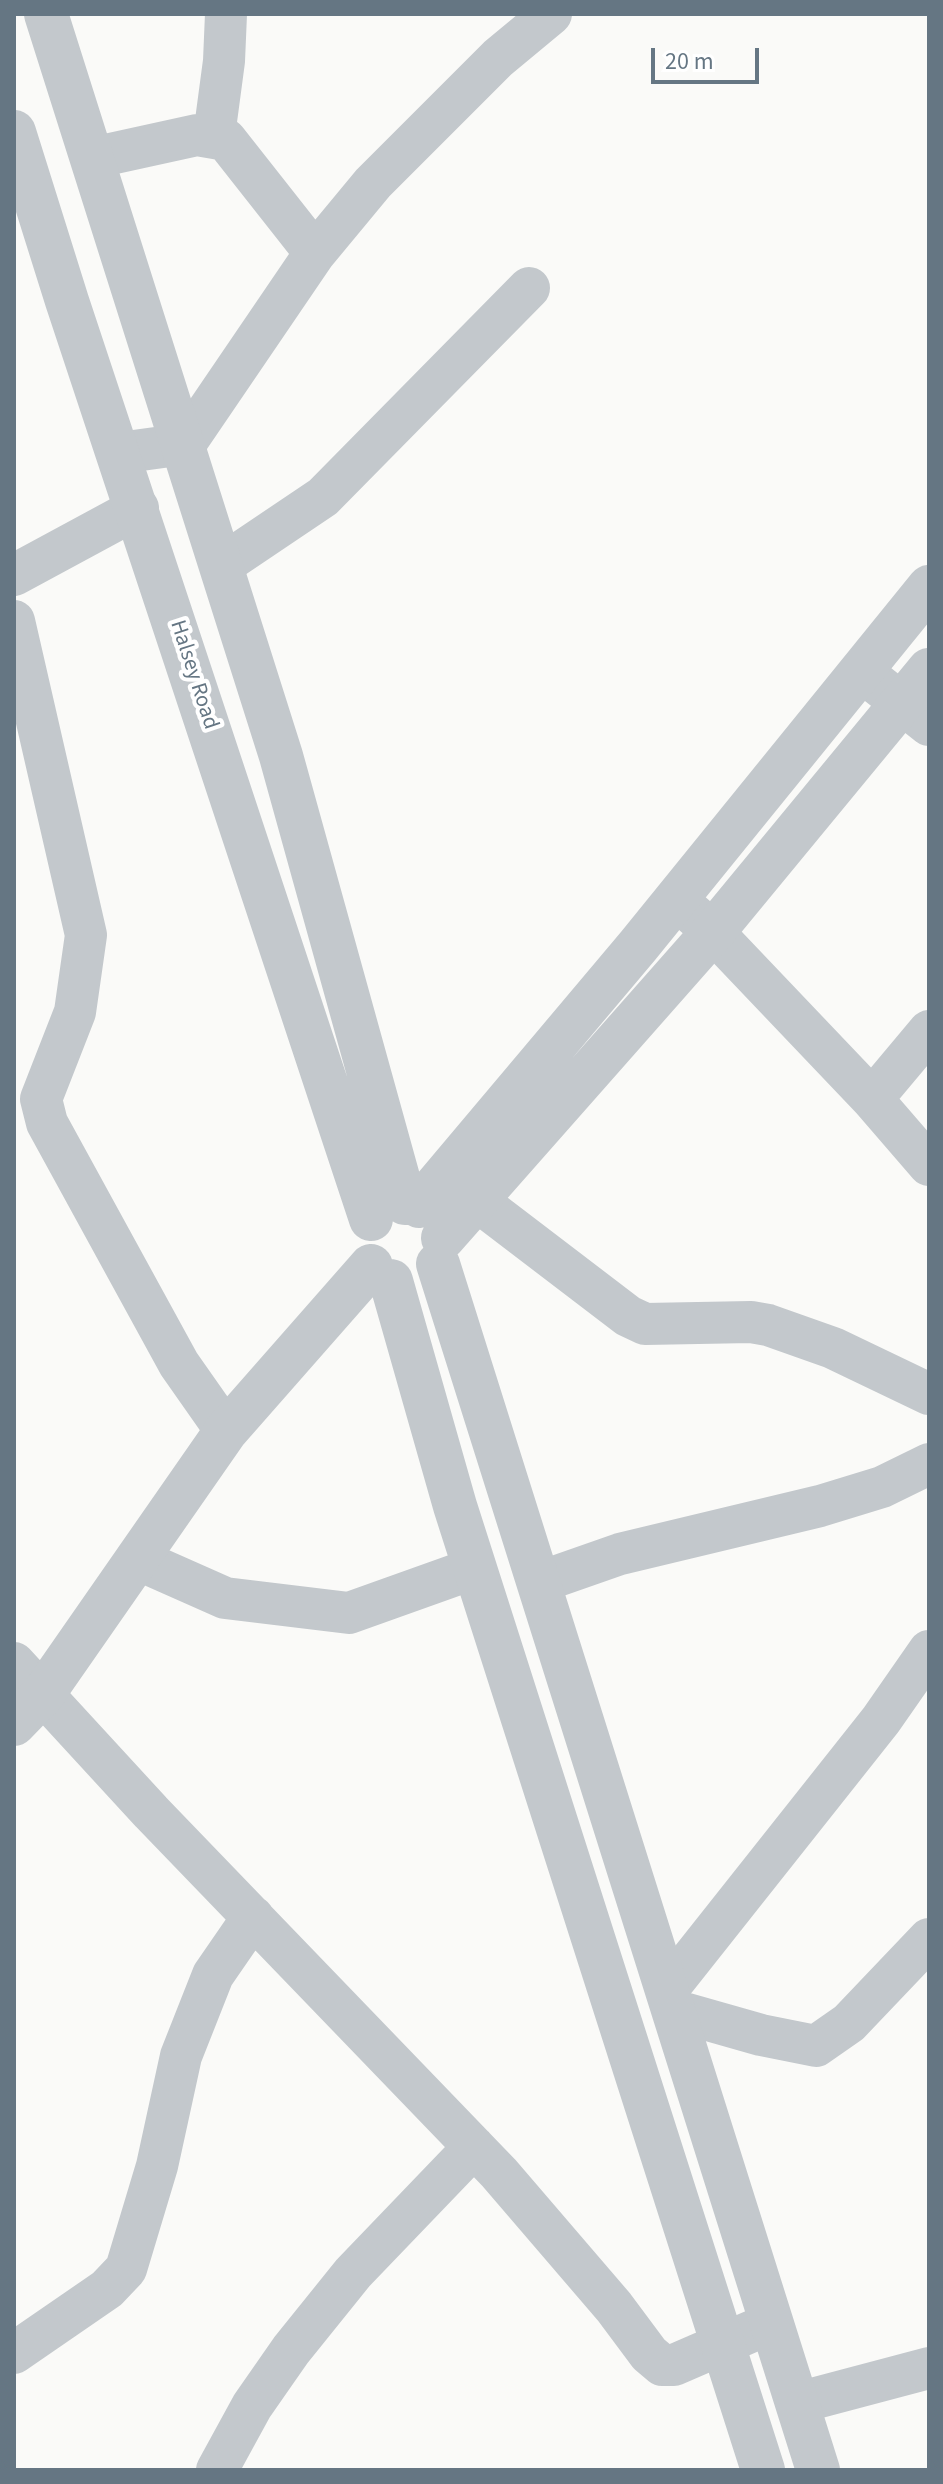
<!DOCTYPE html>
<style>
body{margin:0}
#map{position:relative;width:943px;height:2484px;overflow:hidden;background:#fafaf8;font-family:"Source Sans 3",sans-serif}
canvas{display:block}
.frame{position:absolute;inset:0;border:16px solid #657683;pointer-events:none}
.scale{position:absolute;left:651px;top:48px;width:108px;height:36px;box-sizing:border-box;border:4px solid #657683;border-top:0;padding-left:10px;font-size:24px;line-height:28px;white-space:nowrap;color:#657683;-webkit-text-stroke:6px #fff;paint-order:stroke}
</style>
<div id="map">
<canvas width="943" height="2484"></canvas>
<div class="frame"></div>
<div class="scale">20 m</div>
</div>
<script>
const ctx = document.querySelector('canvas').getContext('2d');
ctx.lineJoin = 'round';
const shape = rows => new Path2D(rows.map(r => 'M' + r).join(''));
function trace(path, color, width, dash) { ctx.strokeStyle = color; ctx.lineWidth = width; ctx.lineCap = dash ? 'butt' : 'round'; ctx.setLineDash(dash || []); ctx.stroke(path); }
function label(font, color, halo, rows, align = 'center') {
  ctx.font = font + ' "Source Sans 3",sans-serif'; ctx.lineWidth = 8; ctx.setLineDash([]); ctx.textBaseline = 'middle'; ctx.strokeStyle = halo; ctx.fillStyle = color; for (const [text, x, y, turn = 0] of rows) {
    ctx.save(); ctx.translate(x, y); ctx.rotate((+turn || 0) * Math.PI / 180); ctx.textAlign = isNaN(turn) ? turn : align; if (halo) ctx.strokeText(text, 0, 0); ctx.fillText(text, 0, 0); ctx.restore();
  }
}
trace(shape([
 [214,136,224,61,226,14],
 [92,158,197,135,226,140,315,253],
 [119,453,185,444,315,253,373,183,498,58,551,14],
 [222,565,323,497,529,288],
 [14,575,138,508],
 [14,621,86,935,75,1012,41,1099,47,1123,179,1364,226,1431],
 [861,671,929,725],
 [676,899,713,932,872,1099,929,1165],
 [872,1099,929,1031],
 [476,1200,628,1316,645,1324,751,1322,768,1325,833,1348,929,1394],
 [137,1559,225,1598,349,1613,475,1568],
 [540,1582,620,1554,820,1506,882,1487,929,1464],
 [14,1663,151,1812,499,2173,614,2307,649,2354,662,2365,674,2365,771,2323],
 [667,1990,881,1720,929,1651],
 [673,2010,761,2035,816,2046,849,2023,929,1939],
 [14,2353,107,2289,126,2269,157,2166,181,2056,213,1975,253,1917],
 [797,2403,929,2368],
 [217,2470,252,2406,291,2350,353,2273,474,2147]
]), '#c3c8cc', 42);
trace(shape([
 [46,14,281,756,405,1203],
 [14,132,67,301,371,1219],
 [419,1206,638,946,929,587],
 [443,1238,713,932,929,670],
 [438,1264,818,2470],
 [391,1281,455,1506,763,2470],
 [14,1724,43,1694,226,1431,371,1266]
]), '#c3c8cc', 44);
label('22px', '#657683', '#fff', [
 ["Halsey Road",193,675,72]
]);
</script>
